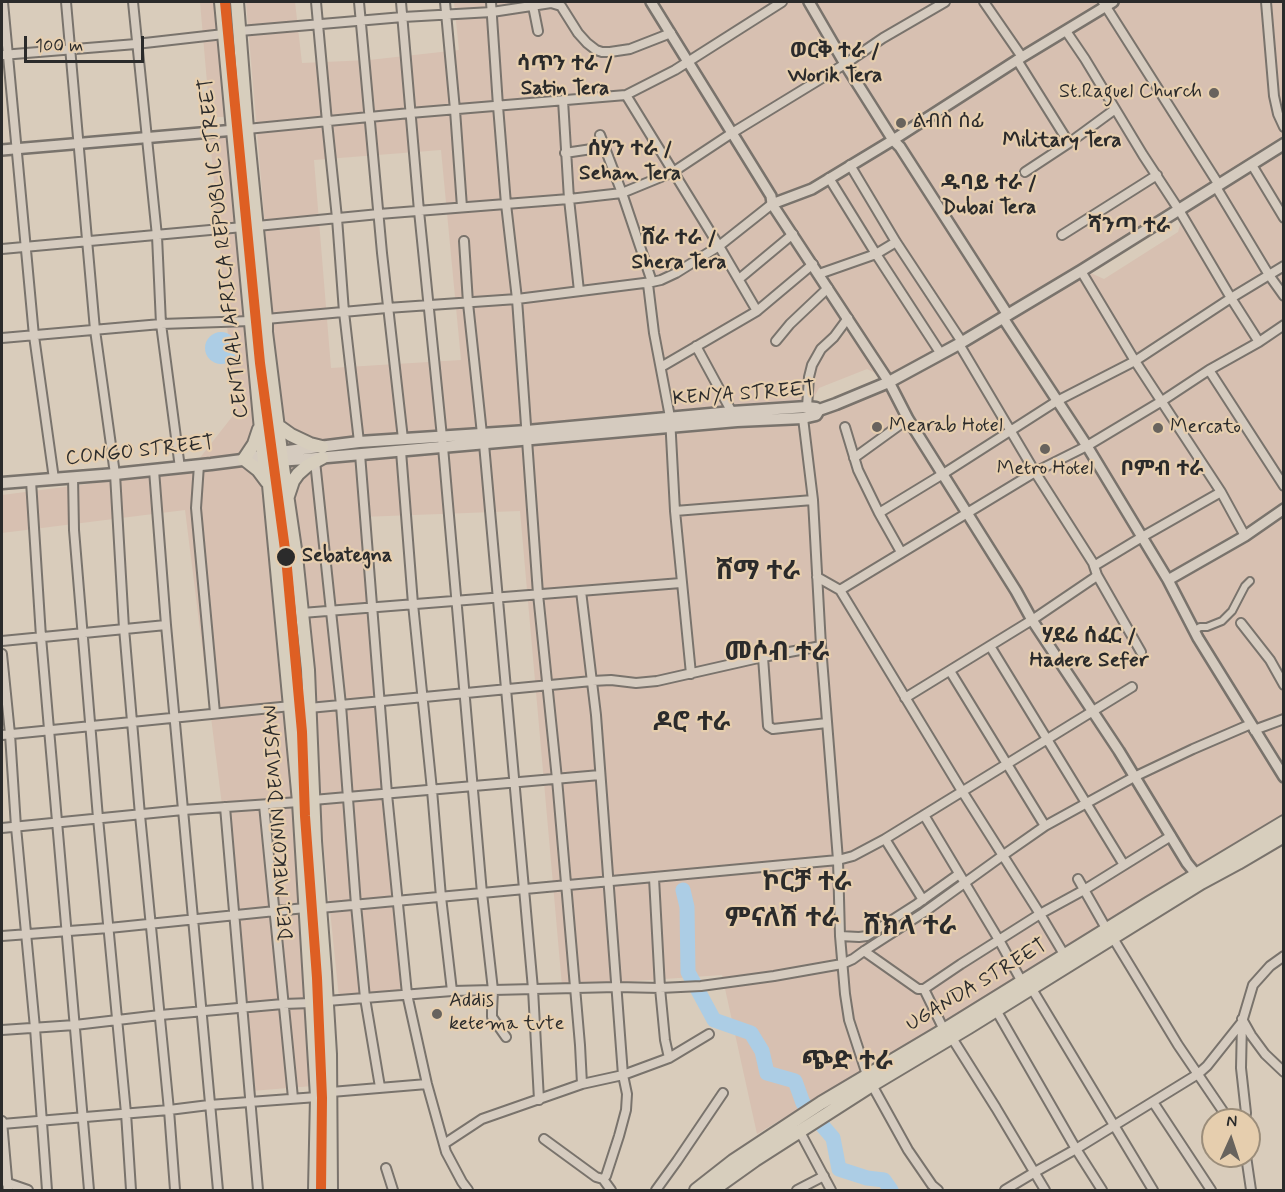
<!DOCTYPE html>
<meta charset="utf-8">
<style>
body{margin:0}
#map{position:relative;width:1285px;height:1192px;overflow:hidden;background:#d9ccbb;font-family:Mynerve,sans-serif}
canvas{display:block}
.frame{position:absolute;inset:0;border:3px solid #2b2b2b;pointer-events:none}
.north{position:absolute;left:1201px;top:1108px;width:60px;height:60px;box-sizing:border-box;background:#e6ceae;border:2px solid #9b8d7a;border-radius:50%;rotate:3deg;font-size:16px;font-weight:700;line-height:24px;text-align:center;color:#2b2b2b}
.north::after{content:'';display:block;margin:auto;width:21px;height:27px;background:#68635d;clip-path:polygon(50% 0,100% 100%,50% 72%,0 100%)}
.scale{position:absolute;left:24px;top:36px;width:120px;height:27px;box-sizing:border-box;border:3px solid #2b2b2b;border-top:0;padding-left:8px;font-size:18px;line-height:21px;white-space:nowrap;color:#2b2b2b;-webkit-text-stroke:4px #e6ceae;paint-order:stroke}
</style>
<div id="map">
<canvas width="1285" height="1192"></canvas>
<div class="frame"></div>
<div class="north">N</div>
<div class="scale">100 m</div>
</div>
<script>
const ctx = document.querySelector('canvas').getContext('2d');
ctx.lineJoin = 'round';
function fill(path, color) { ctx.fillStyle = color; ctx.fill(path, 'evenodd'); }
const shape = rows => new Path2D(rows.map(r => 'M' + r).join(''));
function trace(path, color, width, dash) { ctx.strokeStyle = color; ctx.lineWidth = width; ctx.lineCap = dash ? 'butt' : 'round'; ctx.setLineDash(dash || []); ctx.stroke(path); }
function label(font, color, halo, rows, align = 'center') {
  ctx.font = font + ' Mynerve,"Noto Sans Ethiopic",sans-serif'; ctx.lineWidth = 4.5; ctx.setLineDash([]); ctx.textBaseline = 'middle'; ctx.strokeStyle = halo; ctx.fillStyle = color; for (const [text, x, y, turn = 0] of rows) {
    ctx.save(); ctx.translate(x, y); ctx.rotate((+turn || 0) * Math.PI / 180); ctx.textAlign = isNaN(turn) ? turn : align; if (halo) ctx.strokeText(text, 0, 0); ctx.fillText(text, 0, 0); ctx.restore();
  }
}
fill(shape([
 [200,2,215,2,227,117,210,117],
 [246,2,295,2,302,63,369,60,459,50,454,2,1283,2,1283,819,757,1134,722,975,562,986,520,511,361,517,404,996,339,998,284,460,317,453,284,452],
 [441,150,461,360,331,368,314,160],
 [1184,211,1178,232,1104,279,1086,271],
 [1001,312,1008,318,902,375],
 [867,369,896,383,806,414,671,425,685,660,670,425,621,427,806,412,819,388],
 [231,136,262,452,199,459,235,413,210,138],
 [251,463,263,464,282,698,290,768,300,872,304,990,313,1086,251,1091,225,829,185,510,2,533,2,495]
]), '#d7c0b1');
fill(shape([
 '205 348a16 16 0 1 1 32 0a16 16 0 1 1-32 0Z'
]), '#accde5');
trace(shape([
 [683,890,687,907,688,972,714,1020,751,1033,762,1051,767,1073,795,1081,803,1103,833,1138,839,1169,867,1178,884,1180,891,1190]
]), '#accde5', 15);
const pedestrian = shape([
 [1194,631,1200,627,1207,627,1222,621,1232,611,1245,586,1250,581]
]);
const minor = shape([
 [3,2,34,336,54,479],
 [66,2,95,330,115,474,124,628,140,815,169,1110,175,1190],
 [133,2,157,236,161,324,180,468],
 [316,2,327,122,337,218,344,312,359,442],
 [359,2,382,253,403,439],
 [401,2,419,211,443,447,482,893,493,990,492,1012,492,1017,506,1037],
 [445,2,455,110,462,207],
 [491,2,498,106,506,204,517,299,538,594,557,779,580,1045,582,1084],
 [984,2,1022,57],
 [1103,2,1219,185],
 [1266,2,1274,96,1278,114,1284,127],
 [533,6,538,31],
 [240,31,403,17,492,12,551,3,561,6,578,33,587,43,596,50,602,52,610,52,630,49,671,33],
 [1066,31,1085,59,1143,155,1179,210,1231,298,1259,342],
 [2,55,136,44,224,34],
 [1017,60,1069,143],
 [626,95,719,246,757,311],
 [563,100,569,199,579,291],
 [247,129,410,113,626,95,675,70,782,2],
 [600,135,622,193,652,282],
 [565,153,605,147],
 [850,165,896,242,962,342],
 [1252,165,1284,218],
 [1025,172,1069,143,1114,110],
 [829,178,876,254,941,354],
 [1216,187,1269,275,1284,296],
 [257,226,379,214,569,199,622,193,673,172,732,133,845,64,883,38,945,2],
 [1062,235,1157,175],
 [464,241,468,303,482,434],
 [2,249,243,227],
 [1081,271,1135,361,1221,492,1245,536],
 [819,274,876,254,896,242],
 [739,279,793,234],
 [648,284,654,333,670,417,675,511,691,674],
 [266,319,387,308,517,299,652,282,661,280,676,273,719,246,772,204],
 [2,338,161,324,251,321],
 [776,341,790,324,828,288],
 [696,346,734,416],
 [661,367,757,311,813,264],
 [1209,370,1284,486],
 [807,407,809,377,812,365,821,349,834,337,848,318],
 [803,418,813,500,821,646,838,860,840,936,845,994,849,1020,867,1075],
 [845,427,858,470,879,513,901,552],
 [484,444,533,989,539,1100],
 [401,451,413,604,432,790,441,897,452,991],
 [360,454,387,794,407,994,427,1084,446,1152,462,1182,468,1190],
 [854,458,908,419],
 [315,461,341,705,356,905,365,998,380,1087],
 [199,465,196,508,215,713],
 [154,470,166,625,218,1190],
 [73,477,74,530,98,818,126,1113,131,1190],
 [31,481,41,637,89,1190],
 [675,511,813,500],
 [879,513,943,474,1057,401,1135,361,1231,298,1284,266],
 [1094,566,1142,537,1221,492],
 [1097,575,1141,652],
 [817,577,840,590],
 [581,591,596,715,623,1075,627,1094,626,1110,619,1136,606,1176,603,1179],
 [302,613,681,583],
 [1241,623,1270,660,1284,685],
 [2,641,166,625],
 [990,646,1124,865],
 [2,654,10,734,16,827,35,1028,47,1190],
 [763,657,768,726,773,729,827,723],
 [950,671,1045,826],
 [905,698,1032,620,1094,578,1097,575,1093,563,1035,472,959,344],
 [309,708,592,681,611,680,636,683,657,681,763,657,821,646],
 [1254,730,1284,719],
 [2,735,291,706],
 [313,800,600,775],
 [264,805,293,1098],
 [225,807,258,1190],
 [924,815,999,940,1022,982],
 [2,828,183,810,299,802],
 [885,839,923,900],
 [654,878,660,988,665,1040,669,1058],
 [1078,879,1107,930],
 [320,908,838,860,853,856,885,839,1132,687],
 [2,936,109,928,305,908],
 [840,936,859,937,867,936,917,904,959,874],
 [1113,938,1178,1045,1229,1120],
 [864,951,918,989,924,989,961,964,1040,914,1084,890,1171,836],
 [1065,956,1040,914,962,791,840,590,1035,472,1087,446,1162,401,1209,370,1259,342,1284,325],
 [924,989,944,1030],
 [1032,989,1153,1190],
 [327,1001,452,991,617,987,660,988,701,986,774,976,842,964,853,959,864,951,923,913,1002,856,1045,826,1134,777,1193,749,1251,724],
 [996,1010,1076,1149,1102,1190],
 [1242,1019,1251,1035,1265,1054,1284,1072],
 [2,1030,75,1025,160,1015,283,1004,312,1003],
 [952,1038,996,1108,1045,1190],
 [872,1085,908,1150,932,1185,938,1190],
 [331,1092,427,1084],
 [1153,1102,1211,1190],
 [1245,1120,1246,1113,1241,1068,1242,1022,1253,985,1270,966,1284,956],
 [2,1121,8,1190],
 [2,1124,169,1110,209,1105,317,1097],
 [800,1132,831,1190],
 [544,1139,596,1177,603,1179,611,1190],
 [444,1144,482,1119,582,1084,623,1075,669,1058,709,1034],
 [1246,1156,1251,1190],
 [386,1168,393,1190],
 [2,1181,28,1190],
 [656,1190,677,1161,723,1093],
 [797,1190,824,1176],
 [1005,1190,1035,1172,1076,1149,1198,1074,1207,1066,1242,1022]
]);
const tertiary = shape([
 [651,2,771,196,772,204,889,382,908,419,1016,591,1032,620,1119,751,1187,863,1196,874],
 [809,2,845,64,893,140,900,147,1008,315],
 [2,150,247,129],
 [772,204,812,189,893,140,1022,57,1113,2],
 [1003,318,1087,446,1168,580,1198,638,1284,777],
 [1168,580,1245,536,1284,509]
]);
const secondary = shape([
 [259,461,264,462,305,459,737,421,803,418,816,415,819,410],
 [2,483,115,474,211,464,250,459,264,454,303,449,359,442,527,431,732,412,807,407,816,408,819,410,836,404,889,382,959,344,1081,271,1284,144]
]);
const primary = shape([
 [221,2,264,462,269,485,299,802,317,1097,315,1190],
 [237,2,247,129,266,319,266,332,282,460,296,556,308,670,315,841,325,972,330,1054,331,1190],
 [277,425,291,435,310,444,322,447],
 [259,429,254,444,244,459,258,470,267,482],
 [288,496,293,481,298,474,307,466,322,458],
 [696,1190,733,1161,821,1103,944,1030,1149,903,1284,822],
 [713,1190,755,1160,872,1085,969,1027,1201,883,1238,863,1284,836]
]);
trace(pedestrian, '#79736c', 10);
trace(minor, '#79736c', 12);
trace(tertiary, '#79736c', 14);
trace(secondary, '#79736c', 15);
trace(primary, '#79736c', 16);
trace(pedestrian, '#d5cbbf', 6);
trace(minor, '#d5cbbf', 8);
trace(tertiary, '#d5cbbf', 9);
trace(secondary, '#d5cbbf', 10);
trace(primary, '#d7cebd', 12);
trace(shape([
 [225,2,260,363,286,557,302,732,305,816,317,978,322,1098,321,1190]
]), '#de5f23', 10);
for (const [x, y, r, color] of [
 [1214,93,6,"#68635d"],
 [901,123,6,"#68635d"],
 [877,427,6,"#68635d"],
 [1158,428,6,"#68635d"],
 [1045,449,6,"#68635d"],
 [286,557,10,"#2b2b2b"],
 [437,1014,6,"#68635d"]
]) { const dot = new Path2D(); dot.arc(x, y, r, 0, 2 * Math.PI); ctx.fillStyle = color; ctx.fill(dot); trace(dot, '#e6ceae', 2); }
label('20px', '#2b2b2b', '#e6ceae', [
 ["St.Raguel Church",1202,93,"right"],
 ["ልብስ ሰፊ",913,123],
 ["Mearab Hotel",889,427],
 ["Mercato",1170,428],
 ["Metro Hotel",1045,470,"center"],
 ["Addis",449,1002],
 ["ketema tvte",449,1025]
], 'left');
label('20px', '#2b2b2b', '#e6ceae', [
 ["CENTRAL AFRICA REPUBLIC STREET",225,248,-96],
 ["KENYA STREET",744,395,-4],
 ["CONGO STREET",140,452,-6],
 ["DEJ. MEKONIN DEMISAW",280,823,-94],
 ["UGANDA STREET",977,986,-31]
]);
label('bold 20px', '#2b2b2b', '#e6ceae', [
 ["Sebategna",302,557]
], 'left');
label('bold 21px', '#2b2b2b', '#e6ceae', [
 ["ወርቅ ተራ /",835,53],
 ["Worik Tera",835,77],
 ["ሳጥን ተራ /",565,66],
 ["Satin Tera",565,90],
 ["Military Tera",1062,142],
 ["ሰሃን ተራ /",630,151],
 ["Sehan Tera",630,175],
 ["ዱባይ ተራ /",989,185],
 ["Dubai Tera",989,209],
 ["ሻንጣ ተራ",1129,228],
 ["ሸራ ተራ /",679,240],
 ["Shera Tera",679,264],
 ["ቦምብ ተራ",1162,471],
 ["ሃደሬ ሰፈር /",1089,638],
 ["Hadere Sefer",1089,662]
]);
label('bold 26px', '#2b2b2b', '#e6ceae', [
 ["ሸማ ተራ",758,574],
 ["መሶብ ተራ",777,655],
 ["ዶሮ ተራ",692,725],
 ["ኮርቻ ተራ",807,885],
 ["ምናለሽ ተራ",782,921],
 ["ሸክላ ተራ",910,929],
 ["ጭድ ተራ",847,1064]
]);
</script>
